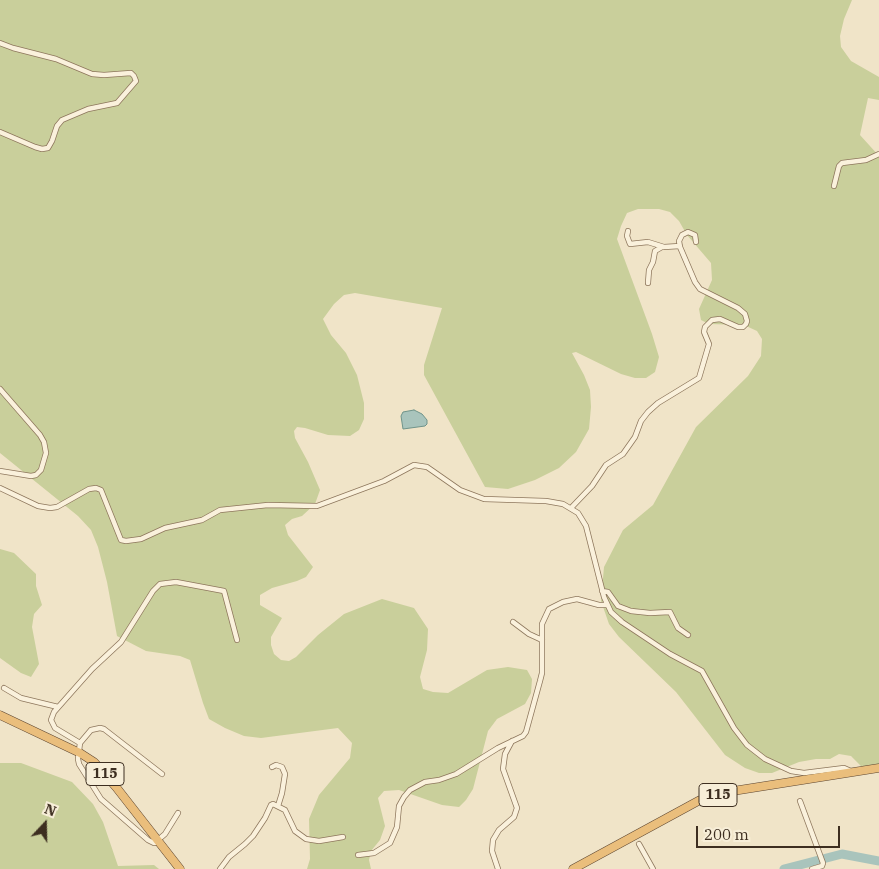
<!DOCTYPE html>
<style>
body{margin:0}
#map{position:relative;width:879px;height:869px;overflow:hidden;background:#f0e4c8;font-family:"IBM Plex Serif",serif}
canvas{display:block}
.north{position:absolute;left:20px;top:799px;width:50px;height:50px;-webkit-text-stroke:4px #f7eed8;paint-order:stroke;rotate:21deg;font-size:14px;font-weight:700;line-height:20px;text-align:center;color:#3d2e20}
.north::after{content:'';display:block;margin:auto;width:18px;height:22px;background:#3d2e20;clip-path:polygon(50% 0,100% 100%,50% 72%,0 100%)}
.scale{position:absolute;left:696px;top:826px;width:144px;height:22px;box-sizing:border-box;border:2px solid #3d2e20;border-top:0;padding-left:6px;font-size:15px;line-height:18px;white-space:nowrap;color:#3d2e20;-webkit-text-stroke:4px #f7eed8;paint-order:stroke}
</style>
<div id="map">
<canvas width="879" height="869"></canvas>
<div class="north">N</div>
<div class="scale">200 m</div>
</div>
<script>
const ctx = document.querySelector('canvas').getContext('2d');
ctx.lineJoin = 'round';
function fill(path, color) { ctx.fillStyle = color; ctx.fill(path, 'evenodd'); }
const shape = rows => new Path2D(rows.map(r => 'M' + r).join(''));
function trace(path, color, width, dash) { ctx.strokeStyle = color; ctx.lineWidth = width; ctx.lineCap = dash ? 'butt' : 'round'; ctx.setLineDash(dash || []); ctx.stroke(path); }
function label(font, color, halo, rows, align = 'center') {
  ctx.font = font + ' "IBM Plex Serif",serif'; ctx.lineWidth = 4; ctx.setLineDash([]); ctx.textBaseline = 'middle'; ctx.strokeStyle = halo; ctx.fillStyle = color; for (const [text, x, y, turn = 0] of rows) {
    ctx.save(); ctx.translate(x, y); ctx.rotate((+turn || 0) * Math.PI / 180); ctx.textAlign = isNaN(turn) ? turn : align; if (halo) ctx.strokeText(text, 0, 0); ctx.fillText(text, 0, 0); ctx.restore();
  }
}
fill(shape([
 [0,0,852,0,844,19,840,36,841,47,851,61,879,77,879,100,868,98,860,135,879,156,879,764,862,767,851,756,839,754,830,759,816,759,799,762,772,773,759,773,745,768,725,755,676,692,619,637,609,624,601,601,604,567,623,530,653,505,696,427,748,376,761,356,762,339,757,331,744,325,709,324,701,320,699,309,712,280,711,263,687,235,679,221,670,212,659,209,638,209,627,213,621,226,617,239,652,334,659,357,655,372,646,378,635,378,621,374,576,352,572,353,584,375,590,390,591,407,589,429,576,452,559,468,535,480,508,489,485,487,424,375,424,365,442,308,355,293,344,295,334,304,323,319,331,335,346,353,357,375,364,403,364,419,359,430,350,436,328,435,305,428,297,427,294,431,295,438,308,462,320,490,315,504,302,516,292,519,285,525,288,535,313,567,306,577,297,581,272,588,260,595,260,605,282,618,271,637,271,645,274,654,281,660,289,661,296,657,318,635,344,614,382,599,414,608,428,629,427,650,420,677,423,689,433,692,448,693,487,670,508,667,527,670,532,679,531,693,525,704,497,719,488,731,473,789,466,800,459,807,442,805,399,790,384,791,378,798,385,826,380,840,371,851,369,860,371,869,307,869,310,859,309,819,319,795,350,758,352,743,338,728,261,738,244,736,225,728,209,719,203,703,190,660,180,656,146,651,117,636,107,582,98,547,91,530,78,516,0,453],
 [0,549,14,553,36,574,36,586,42,605,34,614,32,627,39,664,31,677,21,673,0,658],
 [0,763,21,763,72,782,93,804,103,822,118,866,154,865,159,869,0,869]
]), '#c9cf9b');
const water = shape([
 [414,410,422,414,427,420,427,424,425,426,403,429,401,416,403,412,414,410]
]);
fill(water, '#a9c4bc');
trace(water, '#6f938a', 1);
trace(shape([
 [784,869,842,854,879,861]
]), '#a9c4bc', 9);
const minor = shape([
 [0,43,13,48,56,59,92,74,104,75,131,73,134,76,136,81,117,103,88,109,62,120,57,126,52,141,48,148,42,149,35,147,0,132],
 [834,186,839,166,842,163,866,160,879,154],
 [628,231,627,236,630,244,648,242,664,247,680,246],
 [648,283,649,270,653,262,655,251,662,247],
 [0,389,40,435,44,442,46,453,41,470,36,475,31,476,0,471],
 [0,488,38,506,50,508,57,507,89,489,96,488,101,490,121,540,126,541,141,539,165,528,202,520,220,510,268,505,317,506,384,481,414,465,427,467,460,490,484,499,546,501,563,504,578,513,586,526,604,597,611,612,622,622,670,654,702,671,734,728,747,745,765,759,791,771,804,773,844,768,853,772],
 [571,508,592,486,606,465,623,454,635,437,641,421,648,412,658,403,699,378,709,344,704,332,705,327,712,320,720,319,738,327,743,327,746,324,747,321,745,314,738,308,700,289,695,282,680,247,679,241,682,235,688,232,695,235,696,242],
 [602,591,608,592,618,606,631,611,650,613,670,612,678,628,688,635],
 [513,622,529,634,542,640],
 [4,688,21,698,58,707],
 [80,743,55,728,51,720,54,712,92,669,121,642,153,591,160,584,176,582,224,591,237,640],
 [272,767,276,765,282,767,285,774,282,793,278,806],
 [800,801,823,863,822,866,812,869],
 [158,840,165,834,178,813],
 [159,842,154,843,148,840,101,799,79,764,78,759,80,743,91,730,100,728,104,729,162,774],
 [639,844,653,869],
 [358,855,374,853,390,843,397,827,399,806,404,797,410,790,425,782,439,780,456,774,498,748,523,736,526,732,540,681,542,673,542,624,549,609,563,602,577,599,599,605,606,605],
 [220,869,229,857,245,844,253,836,265,818,271,805,273,804,285,810,295,831,306,839,319,841,343,837],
 [498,869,492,851,493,840,499,830,514,817,517,808,503,769,505,754,512,741]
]);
const trunk = shape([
 [0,715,80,753,94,762,116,787,180,869],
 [573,869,700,800,733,791,879,768]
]);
trace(minor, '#8d765c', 6);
trace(trunk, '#5b4430', 9);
trace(minor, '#faf1dc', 4.5);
trace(trunk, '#eabe7c', 8);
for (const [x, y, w] of [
 [105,774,38],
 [718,795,38]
]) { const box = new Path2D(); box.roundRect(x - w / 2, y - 11.5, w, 23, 4); ctx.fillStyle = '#f7eed8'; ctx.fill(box); trace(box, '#3d2e20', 1); }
label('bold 14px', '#3d2e20', null, [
 ["115",105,774],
 ["115",718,795]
]);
</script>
